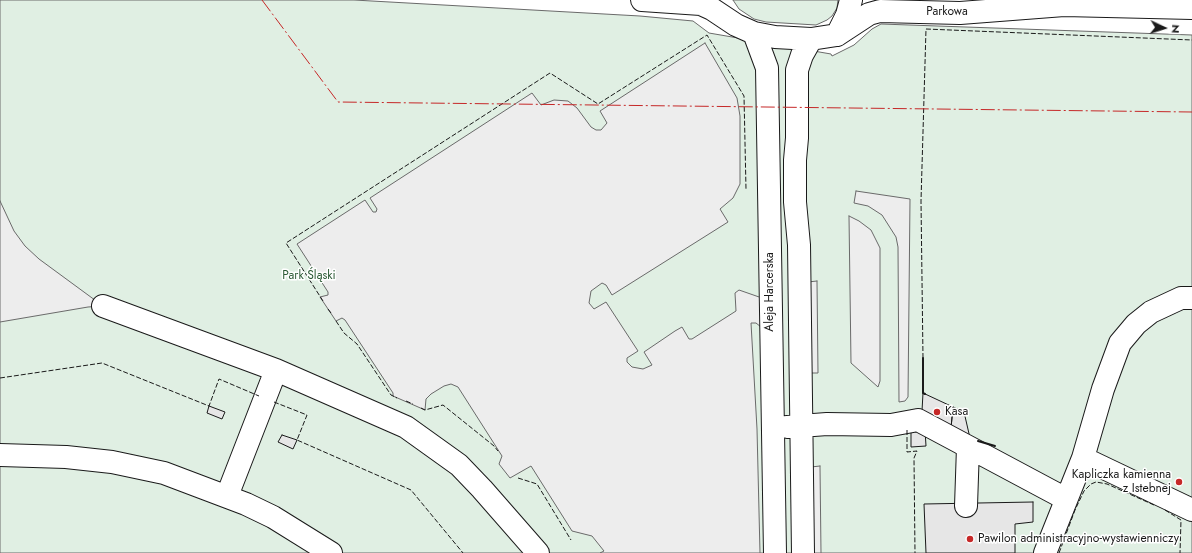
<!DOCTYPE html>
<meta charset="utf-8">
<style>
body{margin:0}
#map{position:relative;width:1192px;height:553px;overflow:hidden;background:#fff;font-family:Jost,sans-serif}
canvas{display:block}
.north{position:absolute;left:1144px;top:8px;width:40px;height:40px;-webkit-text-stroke:3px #fff;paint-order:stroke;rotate:94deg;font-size:11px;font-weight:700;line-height:16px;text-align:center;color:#1a1a1a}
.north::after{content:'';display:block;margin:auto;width:14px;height:18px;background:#1a1a1a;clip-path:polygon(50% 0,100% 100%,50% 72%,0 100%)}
</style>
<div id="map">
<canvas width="1192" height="553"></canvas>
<div class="north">N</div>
</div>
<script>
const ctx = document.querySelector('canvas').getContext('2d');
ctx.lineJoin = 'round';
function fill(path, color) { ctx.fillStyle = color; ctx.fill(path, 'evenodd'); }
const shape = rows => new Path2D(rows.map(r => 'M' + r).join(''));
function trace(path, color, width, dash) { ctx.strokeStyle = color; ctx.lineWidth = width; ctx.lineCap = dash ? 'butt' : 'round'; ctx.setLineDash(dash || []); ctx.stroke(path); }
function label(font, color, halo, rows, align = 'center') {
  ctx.font = font + ' Jost,sans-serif'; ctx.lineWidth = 3; ctx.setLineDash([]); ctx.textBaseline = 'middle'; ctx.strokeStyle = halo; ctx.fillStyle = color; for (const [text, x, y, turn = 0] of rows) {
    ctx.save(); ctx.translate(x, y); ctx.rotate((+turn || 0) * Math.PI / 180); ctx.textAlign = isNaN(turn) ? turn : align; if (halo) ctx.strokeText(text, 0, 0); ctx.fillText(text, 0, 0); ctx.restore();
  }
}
const green = shape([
 [0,0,354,0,640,16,693,21,709,33,831,54,832,56,854,45,872,29,881,24,1192,35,1192,553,0,553,0,0],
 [733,0,838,0,837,8,832,16,827,20,816,25,766,22,754,19,739,9,733,0]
]);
fill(green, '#e0efe3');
trace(green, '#6a6a6a', 1);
const parking = shape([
 [705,43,737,98,740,116,740,184,733,198,720,209,728,222,612,295,606,285,602,283,591,291,589,303,594,309,606,302,638,351,627,358,627,362,632,367,643,369,652,365,644,352,675,331,682,327,689,339,692,339,736,311,735,293,739,290,762,298,761,327,756,323,751,323,757,429,760,553,600,553,604,551,592,536,572,531,531,466,510,478,499,464,502,456,458,387,451,384,444,386,431,394,426,399,425,410,393,396,393,393,345,320,342,318,336,321,320,297,328,295,328,292,297,244,365,200,373,212,376,212,377,209,370,198,532,93,541,105,554,100,568,101,577,108,591,127,596,130,601,130,607,123,600,111,705,43],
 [856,191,910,199,908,397,905,401,899,402,898,247,896,237,882,215,868,206,854,203,856,191],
 [0,201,14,231,25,246,39,259,103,306,88,307,0,322,0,201],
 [849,216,859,221,871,230,880,248,880,381,878,387,851,363,849,216],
 [817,281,818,373,810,373,808,282,817,281],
 [820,466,821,553,813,553,811,467,820,466]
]);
fill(parking, '#ededed');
trace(parking, '#6a6a6a', 1);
const building = shape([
 [923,393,953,407,951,428,922,411,923,393],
 [209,406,225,412,222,419,207,413,209,406],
 [953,407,964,412,970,438,951,428,953,407],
 [911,430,925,430,926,446,911,447,911,430],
 [282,435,297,440,293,449,278,442,282,435],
 [1033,502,1033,522,1015,524,1015,553,926,553,924,504,1033,502]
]);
fill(building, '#e6e6e6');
trace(building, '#1a1a1a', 1);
const minor = shape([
 [642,0,701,4,712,9,736,25,754,33,775,37,811,39,837,35,869,14,880,11,960,13,1064,5,1192,8],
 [754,33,767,68,775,553],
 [837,35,847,15,851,0],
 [103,306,276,370,406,427,459,465,482,489,538,553],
 [787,427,827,424,891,425,918,420,1066,499],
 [0,455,66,457,112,462,164,473,246,504,273,517,331,553],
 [1083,458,1192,510],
 [227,496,276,370],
 [966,506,968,447],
 [803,553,799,245,795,202,795,160,797,138,797,70,802,55,811,39],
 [1045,553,1083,458,1103,389,1120,343,1136,324,1151,312,1181,298,1192,298]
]);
trace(minor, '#1a1a1a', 24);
trace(minor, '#fff', 22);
trace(shape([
 [323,301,286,243,550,73,598,104,707,35,744,96,746,189],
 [328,309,331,313],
 [336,321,344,333,357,344,391,395,397,398],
 [923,358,921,201,926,29,1192,40],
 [0,378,102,363,209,406,219,379,259,396],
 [406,401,413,404],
 [274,402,307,415,297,440,411,490,463,553],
 [421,408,425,410,443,405,494,446,498,451],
 [907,430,907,452,917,451,914,458,915,553],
 [518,478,537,484,571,540],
 [1165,510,1181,520,1180,553],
 [1059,553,1075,510,1084,491,1091,484,1096,482,1107,484,1154,505]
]), '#1a1a1a', 1, [5, 2]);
trace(shape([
 [923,358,923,393,925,394],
 [978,441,995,446]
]), '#1a1a1a', 2);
trace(shape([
 [262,0,338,102,1192,112]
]), '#c62828', 1, [14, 3, 2, 3]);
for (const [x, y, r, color] of [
 [937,412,4,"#c62828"],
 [1179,482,4,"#c62828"],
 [970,539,4,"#c62828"]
]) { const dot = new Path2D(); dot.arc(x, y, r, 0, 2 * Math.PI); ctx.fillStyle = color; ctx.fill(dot); trace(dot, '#fff', 1.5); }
label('12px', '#1a1a1a', '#fff', [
 ["Parkowa",947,12],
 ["Aleja Harcerska",770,292,-90]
]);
label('12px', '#2b5a34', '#fff', [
 ["Park Śląski",309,276]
]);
label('12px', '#1a1a1a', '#fff', [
 ["Kasa",945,412],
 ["Kapliczka kamienna",1171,475,"right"],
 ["z Istebnej",1171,489,"right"],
 ["Pawilon administracyjno-wystawienniczy",978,539]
], 'left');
</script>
